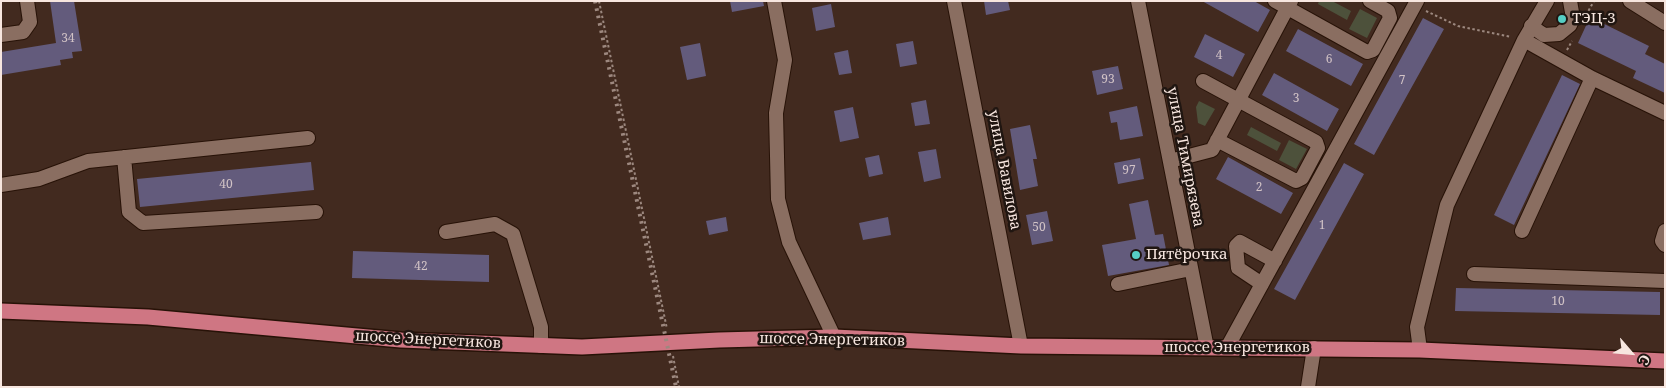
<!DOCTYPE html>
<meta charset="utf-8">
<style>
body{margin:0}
#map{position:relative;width:1666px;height:388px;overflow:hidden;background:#422a1f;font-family:"Noto Serif",serif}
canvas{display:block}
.frame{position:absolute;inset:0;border:2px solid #f7e6df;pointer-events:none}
.north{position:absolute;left:1606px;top:328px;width:50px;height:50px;-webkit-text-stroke:4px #201611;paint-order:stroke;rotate:117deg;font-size:14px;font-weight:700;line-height:20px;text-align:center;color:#f7e6df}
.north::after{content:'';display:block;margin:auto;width:18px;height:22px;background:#f7e6df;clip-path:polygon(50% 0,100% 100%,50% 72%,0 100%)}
</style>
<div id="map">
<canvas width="1666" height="388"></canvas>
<div class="frame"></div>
<div class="north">С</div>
</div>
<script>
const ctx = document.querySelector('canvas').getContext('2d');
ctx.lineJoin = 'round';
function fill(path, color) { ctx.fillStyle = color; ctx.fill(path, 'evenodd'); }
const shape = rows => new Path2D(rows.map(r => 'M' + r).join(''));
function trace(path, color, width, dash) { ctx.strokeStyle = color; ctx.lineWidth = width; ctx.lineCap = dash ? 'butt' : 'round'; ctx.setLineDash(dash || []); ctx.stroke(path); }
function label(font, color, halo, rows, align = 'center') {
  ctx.font = font + ' "Noto Serif",serif'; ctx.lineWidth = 5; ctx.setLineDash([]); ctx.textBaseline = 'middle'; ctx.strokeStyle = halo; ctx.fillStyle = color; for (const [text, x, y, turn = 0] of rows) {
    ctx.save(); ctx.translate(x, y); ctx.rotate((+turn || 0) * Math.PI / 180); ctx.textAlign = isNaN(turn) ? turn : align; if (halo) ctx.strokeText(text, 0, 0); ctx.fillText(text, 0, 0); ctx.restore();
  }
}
fill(shape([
 [1319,1,1332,1,1351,11,1347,20,1318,4],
 [1360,9,1377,18,1367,38,1349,29],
 [1199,101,1215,109,1205,126,1198,123,1196,107],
 [1251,127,1281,143,1277,151,1247,135],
 [1289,140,1307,149,1296,169,1279,160]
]), '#4d513b');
fill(shape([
 [50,1,74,1,82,51,72,52,73,58,60,60,61,65,1,75,1,52,56,43],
 [730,1,763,1,764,6,732,12],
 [984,1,1008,1,1010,10,986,15],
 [1202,1,1254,1,1270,10,1258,32],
 [831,4,835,27,816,31,812,8],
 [1590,17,1649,46,1645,54,1665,64,1665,93,1633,78,1636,71,1578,43],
 [1423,18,1444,29,1374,155,1354,144],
 [1298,29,1363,64,1351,86,1286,51],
 [1205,34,1245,54,1233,77,1194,57],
 [913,41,917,64,900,67,896,44],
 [700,43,706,76,687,80,680,47],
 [848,50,852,73,839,75,834,53],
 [1118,66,1123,89,1097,95,1092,71],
 [1274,73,1339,109,1327,131,1262,95],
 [1562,75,1580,84,1514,225,1494,215],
 [926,100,930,124,915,126,911,103],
 [1137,106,1143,136,1120,140,1117,122,1111,123,1109,112],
 [853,107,859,138,840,142,834,111],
 [1030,125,1037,159,1033,159,1038,186,1020,190,1010,129],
 [936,149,941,178,924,182,918,152],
 [879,155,883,174,869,177,865,158],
 [1228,157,1293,193,1281,214,1216,179],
 [1140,158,1144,179,1118,184,1114,163],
 [311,162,314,190,140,207,137,179],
 [1344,163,1364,174,1295,300,1274,289],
 [1148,200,1155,235,1163,234,1169,265,1108,276,1102,245,1136,239,1129,204],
 [1047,211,1053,241,1032,245,1026,215],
 [726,217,728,231,709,235,706,221],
 [888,217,891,235,863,240,859,223],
 [353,251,489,255,489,282,352,278],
 [1456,288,1660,292,1660,315,1455,311]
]), '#635b7c');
const minor = shape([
 [774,1,785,60,776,113,778,199,789,242,834,337],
 [954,1,1021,346],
 [1138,1,1207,348],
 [1275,1,1367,52,1373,50,1390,18,1388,11,1370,1],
 [1630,1,1665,23],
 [1531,26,1544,35,1559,34,1570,25,1573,18,1570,1],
 [1,35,23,32,30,22,27,1],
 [1524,40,1592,78,1665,113],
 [1203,81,1316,142,1318,148,1302,178,1296,181,1217,140],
 [124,157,129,212,143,223,316,212],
 [1170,161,1212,150,1291,1],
 [1,185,39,179,88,161,308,138],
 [1522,231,1592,78],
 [1665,231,1662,241,1665,245],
 [446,232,495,224,513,234,541,327,541,346],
 [1474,274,1665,281],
 [1118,284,1191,269],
 [1262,284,1238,268,1236,246,1240,242,1275,261],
 [1228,346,1417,1],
 [1420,350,1417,327,1447,205,1524,40,1547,1],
 [1308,387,1314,348]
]);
const major = shape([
 [1,311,148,317,401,340,582,347,719,340,834,337,1021,346,1420,350,1665,361]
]);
trace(minor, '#271207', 16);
trace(major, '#271207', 18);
trace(shape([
 [599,1,667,329],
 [1426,11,1458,26,1511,37],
 [1586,15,1594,1],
 [1567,50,1572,41],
 [673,356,679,387]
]), '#9c887f', 2, [2.5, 2.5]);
trace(minor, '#8a6e61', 14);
trace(major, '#cf7683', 15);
trace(shape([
 [595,1,676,387]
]), '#9d887f', 4, [2.5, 5]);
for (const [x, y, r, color] of [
 [1562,19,5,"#56cec4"],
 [1136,255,5,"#56cec4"]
]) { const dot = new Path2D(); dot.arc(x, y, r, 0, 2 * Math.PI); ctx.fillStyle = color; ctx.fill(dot); trace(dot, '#201611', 2); }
label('12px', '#d2c3c6', null, [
 ["34",68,39],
 ["4",1219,56],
 ["6",1329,60],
 ["93",1108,80],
 ["7",1402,81],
 ["3",1296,99],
 ["97",1129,171],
 ["40",226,185],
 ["2",1259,188],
 ["1",1322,226],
 ["50",1039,228],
 ["42",421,267],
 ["10",1558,302]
]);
label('15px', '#f7e6df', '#201611', [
 ["ТЭЦ-3",1572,19],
 ["Пятёрочка",1146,255]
], 'left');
label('15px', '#f7e6df', '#201611', [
 ["улица Тимирязева",1185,157,79],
 ["улица Вавилова",1004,170,79],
 ["шоссе Энергетиков",428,340,3],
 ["шоссе Энергетиков",832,340,1],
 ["шоссе Энергетиков",1237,348]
]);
</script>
